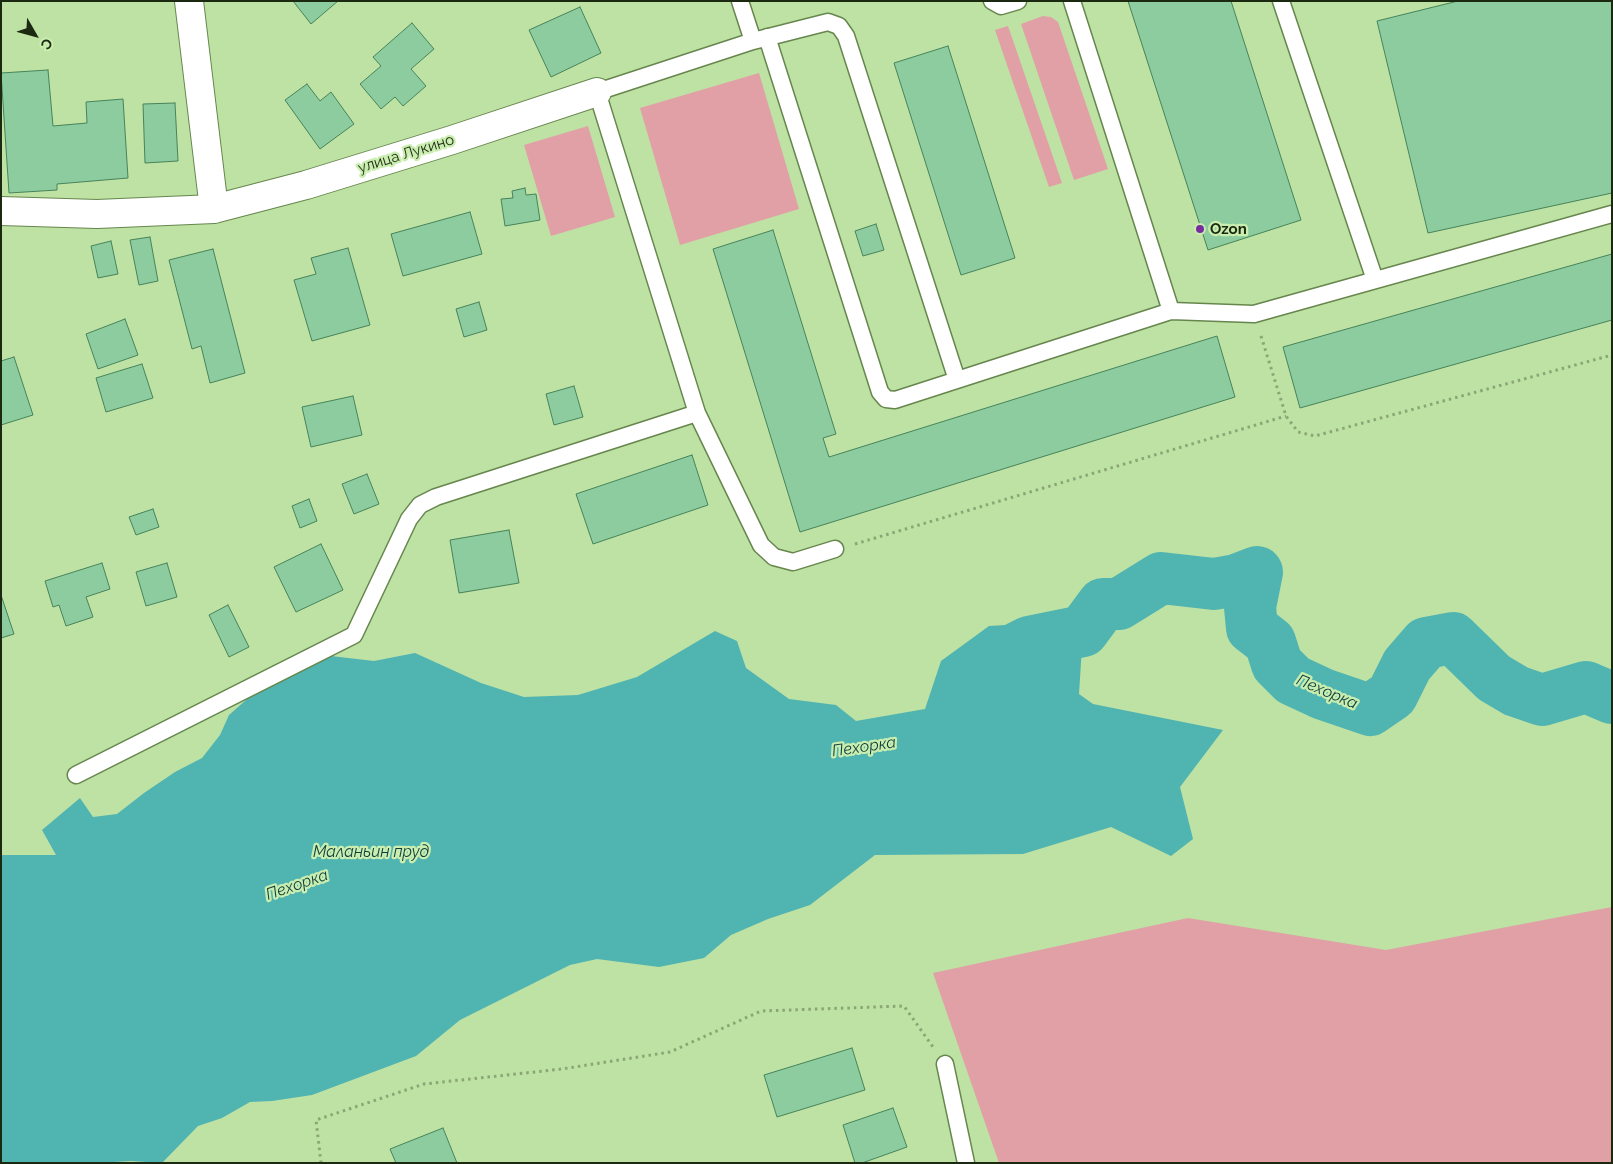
<!DOCTYPE html>
<meta charset="utf-8">
<style>
body{margin:0}
#map{position:relative;width:1613px;height:1164px;overflow:hidden;background:#bee1a4;font-family:Raleway,sans-serif}
canvas{display:block}
.frame{position:absolute;inset:0;border:2px solid #1c2911;pointer-events:none}
.north{position:absolute;left:10px;top:10px;width:50px;height:50px;-webkit-text-stroke:4px #caeeb0;paint-order:stroke;rotate:128deg;font-size:14px;font-weight:700;line-height:20px;text-align:center;color:#1c2911}
.north::after{content:'';display:block;margin:auto;width:18px;height:22px;background:#1c2911;clip-path:polygon(50% 0,100% 100%,50% 72%,0 100%)}
</style>
<div id="map">
<canvas width="1613" height="1164"></canvas>
<div class="frame"></div>
<div class="north">С</div>
</div>
<script>
const ctx = document.querySelector('canvas').getContext('2d');
ctx.lineJoin = 'round';
function fill(path, color) { ctx.fillStyle = color; ctx.fill(path, 'evenodd'); }
const shape = rows => new Path2D(rows.map(r => 'M' + r).join(''));
function trace(path, color, width, dash) { ctx.strokeStyle = color; ctx.lineWidth = width; ctx.lineCap = dash ? 'butt' : 'round'; ctx.setLineDash(dash || []); ctx.stroke(path); }
function label(font, color, halo, rows, align = 'center') {
  ctx.font = font + ' Raleway,sans-serif'; ctx.lineWidth = 4.5; ctx.setLineDash([]); ctx.textBaseline = 'middle'; ctx.strokeStyle = halo; ctx.fillStyle = color; for (const [text, x, y, turn = 0] of rows) {
    ctx.save(); ctx.translate(x, y); ctx.rotate((+turn || 0) * Math.PI / 180); ctx.textAlign = isNaN(turn) ? turn : align; if (halo) ctx.strokeText(text, 0, 0); ctx.fillText(text, 0, 0); ctx.restore();
  }
}
fill(shape([
 [1043,16,1051,17,1058,22,1108,169,1074,180,1021,24],
 [1008,26,1062,183,1049,187,995,30],
 [759,73,799,209,680,245,640,108],
 [588,126,615,217,551,236,524,145],
 [1612,907,1612,1163,999,1163,933,973,1188,918,1386,950]
]), '#e0a0a6');
fill(shape([
 [1073,621,1083,631,1079,694,1093,704,1223,730,1180,787,1193,839,1171,856,1111,827,1023,854,875,855,810,905,768,919,731,935,704,958,659,967,597,959,570,965,460,1020,416,1056,312,1095,272,1101,250,1102,222,1118,198,1126,162,1163,131,1161,97,1163,1,1163,1,855,56,855,42,830,80,798,93,817,117,814,144,793,175,772,202,758,220,735,229,715,254,693,331,656,374,661,415,653,481,683,524,697,578,695,637,677,715,631,737,641,746,668,789,699,836,705,856,721,925,709,941,661,989,626]
]), '#50b4b1');
trace(shape([
 [1015,649,1029,642,1083,631,1103,604,1119,604,1161,578,1214,584,1236,580,1257,572,1250,607,1252,628,1270,642,1277,664,1293,680,1323,694,1370,710,1392,695,1407,665,1426,643,1453,638,1494,678,1516,691,1542,700,1586,687,1612,698]
]), '#50b4b1', 52);
const building = shape([
 [293,1,338,1,311,24,293,1],
 [1128,1,1231,1,1301,220,1208,250,1128,1],
 [1458,1,1612,1,1612,193,1428,233,1377,21,1458,1],
 [580,7,601,53,551,77,529,30,580,7],
 [412,23,434,49,411,69,426,86,403,106,395,97,381,109,360,84,381,66,373,57,412,23],
 [948,46,1015,258,961,275,894,63,948,46],
 [48,70,53,126,87,123,86,102,123,99,128,178,57,184,57,190,9,193,1,73,48,70],
 [307,84,320,101,331,92,354,124,320,149,285,100,307,84],
 [175,103,178,161,145,163,143,104,175,103],
 [525,188,526,195,536,194,540,220,505,226,501,199,513,198,512,191,525,188],
 [470,212,482,254,403,276,391,234,470,212],
 [876,224,884,250,863,256,855,231,876,224],
 [773,230,836,434,823,438,829,457,1217,336,1235,397,800,532,713,249,773,230],
 [150,237,158,281,139,285,130,240,150,237],
 [111,241,118,274,98,278,91,246,111,241],
 [348,248,370,325,312,341,294,280,316,274,311,258,348,248],
 [213,249,245,373,210,383,201,346,192,349,169,260,213,249],
 [1612,254,1612,320,1300,408,1283,347,1612,254],
 [479,302,487,330,464,337,456,309,479,302],
 [125,319,138,355,98,369,86,334,125,319],
 [14,357,33,415,1,425,1,361,14,357],
 [142,364,153,398,106,412,96,378,142,364],
 [574,386,583,417,554,425,546,394,574,386],
 [353,396,362,435,311,447,302,407,353,396],
 [692,455,708,505,593,544,576,494,692,455],
 [367,474,379,504,354,514,342,484,367,474],
 [309,499,317,521,300,528,292,506,309,499],
 [153,509,159,527,136,535,129,517,153,509],
 [509,530,519,583,459,593,450,540,509,530],
 [321,544,343,590,296,612,274,567,321,544],
 [102,563,110,589,86,597,93,617,66,626,59,605,53,607,45,581,102,563],
 [167,563,177,597,146,606,136,572,167,563],
 [1,595,14,634,1,638,1,595],
 [228,605,249,647,229,657,209,615,228,605],
 [852,1048,865,1090,777,1117,764,1075,852,1048],
 [893,1108,907,1147,862,1163,855,1163,843,1125,893,1108],
 [443,1128,457,1163,396,1163,390,1149,443,1128]
]);
fill(building, '#8ccc9e');
trace(building, '#47835a', 1);
const lane = shape([
 [740,1,753,41,597,92,697,413,761,545,774,557,793,562,835,549],
 [992,1,1001,6,1018,1],
 [1072,1,1171,311,1254,314,1612,214],
 [1281,1,1375,280],
 [767,37,880,392,886,399,895,400,957,380],
 [753,41,828,22,839,26,846,36,957,380,1171,311],
 [76,775,354,635,409,519,420,505,436,497,697,413],
 [945,1064,966,1163]
]);
const street = shape([
 [189,1,214,209],
 [1,211,97,214,214,209,306,185,452,140,597,92]
]);
trace(lane, '#66864d', 19);
trace(street, '#66864d', 30);
trace(shape([
 [1261,336,1286,416,1298,432,1315,436,1612,355],
 [855,544,1286,416],
 [321,1163,316,1120,424,1084,562,1069,670,1052,761,1011,904,1006,933,1047]
]), '#8aa674', 3, [2.5, 4]);
trace(lane, '#fff', 16);
trace(street, '#fff', 28);
for (const [x, y, r, color] of [
 [1200,229,5,"#792c9d"]
]) { const dot = new Path2D(); dot.arc(x, y, r, 0, 2 * Math.PI); ctx.fillStyle = color; ctx.fill(dot); trace(dot, '#caeeb0', 2); }
label('15px', '#1c2911', '#caeeb0', [
 ["улица Лукино",406,154,-17]
]);
label('bold 15px', '#1c2911', '#caeeb0', [
 ["Ozon",1210,229]
], 'left');
label('italic 16px', '#0d3d3c', '#caeeb0', [
 ["Пехорка",1327,692,23],
 ["Пехорка",864,747,-8],
 ["Маланьин пруд",371,852],
 ["Пехорка",297,885,-19]
]);
</script>
